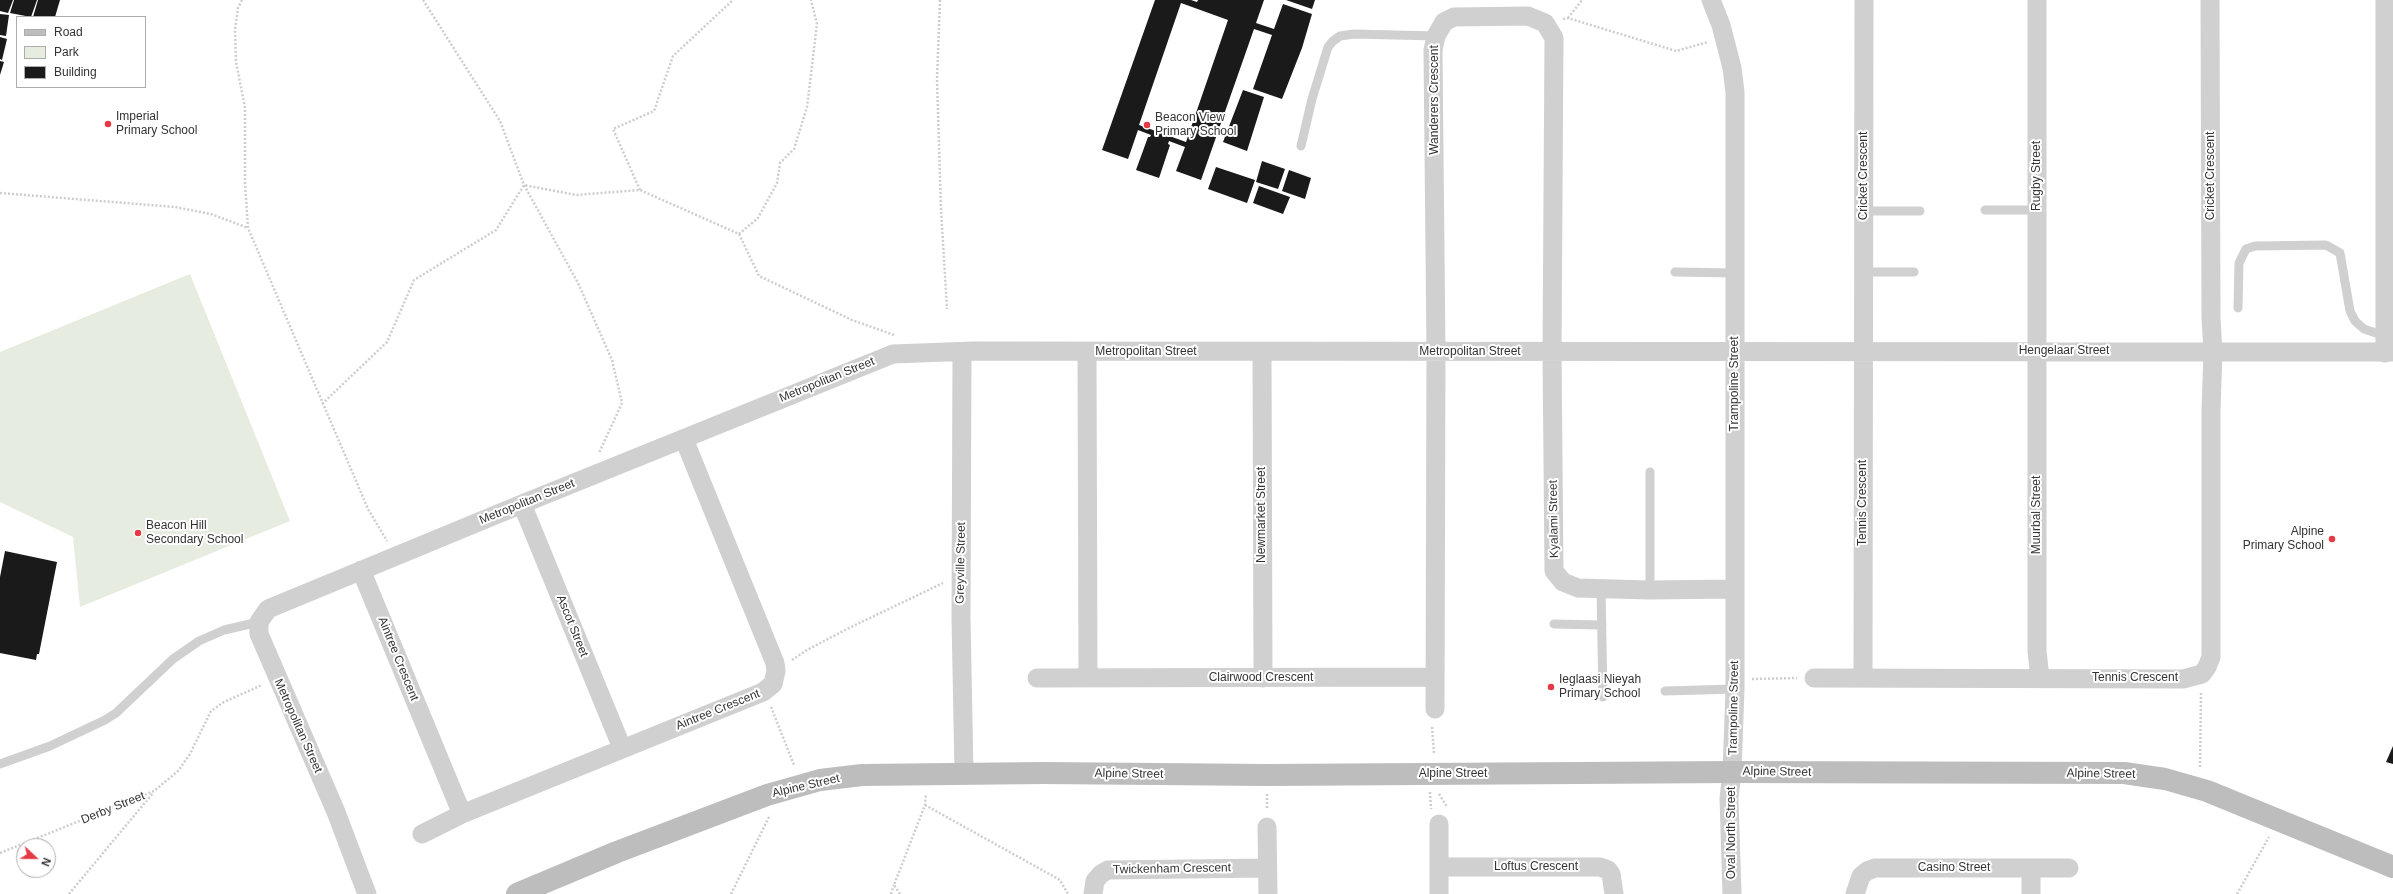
<!DOCTYPE html>
<style>
body{margin:0}
#map{position:relative;width:2393px;height:894px;overflow:hidden;background:#fff;font-family:Arial,sans-serif}
canvas{display:block}
.legend{position:absolute;left:16px;top:16px;width:130px;height:72px;box-sizing:border-box;background:#fff;border:1px solid #adadad;margin:0;padding:5px 7px;list-style:none;font-size:12px;color:#333}
.legend li{display:flex;align-items:center;gap:8px;height:20px}
.legend b{width:20px;border:1px solid #adadad}
.north{position:absolute;left:16px;top:838px;width:40px;height:40px;box-sizing:border-box;background:#fff;border:1px solid #adadad;border-radius:50%;rotate:112deg;font-size:11px;font-weight:700;line-height:16px;text-align:center;color:#333}
.north::after{content:'';display:block;margin:auto;width:14px;height:18px;background:#e63946;clip-path:polygon(50% 0,100% 100%,50% 72%,0 100%)}
</style>
<div id="map">
<canvas width="2393" height="894"></canvas>
<ul class="legend">
<li><b style="height:5px;background:#bdbdbd"></b>Road</li>
<li><b style="height:11px;background:#e6ecdf"></b>Park</li>
<li><b style="height:11px;background:#1a1a1a"></b>Building</li>
</ul>
<div class="north">N</div>
</div>
<script>
const ctx = document.querySelector('canvas').getContext('2d');
ctx.lineJoin = 'round';
function fill(path, color) { ctx.fillStyle = color; ctx.fill(path, 'evenodd'); }
const shape = rows => new Path2D(rows.map(r => 'M' + r).join(''));
function trace(path, color, width, dash) { ctx.strokeStyle = color; ctx.lineWidth = width; ctx.lineCap = dash ? 'butt' : 'round'; ctx.setLineDash(dash || []); ctx.stroke(path); }
function label(font, color, halo, rows, align = 'center') {
  ctx.font = font + ' Arial,sans-serif'; ctx.lineWidth = 4; ctx.setLineDash([]); ctx.textBaseline = 'middle'; ctx.strokeStyle = halo; ctx.fillStyle = color; for (const [text, x, y, turn = 0] of rows) {
    ctx.save(); ctx.translate(x, y); ctx.rotate((+turn || 0) * Math.PI / 180); ctx.textAlign = isNaN(turn) ? turn : align; if (halo) ctx.strokeText(text, 0, 0); ctx.fillText(text, 0, 0); ctx.restore();
  }
}
fill(shape([
 [190,274,290,521,80,607,73,537,0,502,0,352]
]), '#e6ecdf');
fill(shape([
 [0,0,13,0,8,13,0,11],
 [14,0,37,0,31,17,10,13],
 [38,0,60,0,55,17,33,17],
 [1155,0,1191,0,1197,2,1198,0,1264,0,1256,23,1274,29,1283,4,1312,14,1302,48,1282,99,1253,89,1272,35,1254,29,1201,180,1176,171,1185,147,1169,141,1168,144,1170,145,1159,178,1136,170,1148,137,1150,137,1151,135,1138,130,1128,159,1102,150],
 [1181,3,1228,20,1186,142,1139,125],
 [1286,0,1315,0,1312,9],
 [0,14,9,15,6,36,0,35],
 [0,37,7,39,2,60,0,59],
 [0,61,4,62,0,75],
 [1243,90,1264,97,1247,151,1223,142],
 [1262,161,1285,169,1278,189,1256,182],
 [1216,167,1255,180,1247,203,1208,189],
 [1289,170,1311,178,1305,199,1282,191],
 [1259,186,1290,197,1283,214,1253,203],
 [5,551,57,562,39,654,37,654,36,660,0,653,0,577],
 [2393,746,2393,764,2386,762]
]), '#1a1a1a');
trace(shape([
 [242,0,238,8,235,30,236,62,245,108,245,183,248,228,368,509,387,541],
 [423,0,500,121,524,185,578,283,612,360,622,403,599,453],
 [940,0,937,79,941,209,947,309],
 [1568,18,1582,0],
 [1563,19,1568,18,1676,51,1708,42],
 [640,190,613,129,654,111,673,56,733,0],
 [0,193,175,207,211,214,248,228],
 [739,234,758,218,777,183,780,163,794,149,807,107,817,24,811,0],
 [322,404,387,342,414,280,496,230,524,185,576,195,640,190,739,234,759,276,852,320,894,335],
 [792,660,807,650,847,629,943,583],
 [1752,679,1797,678],
 [771,707,794,765],
 [1432,727,1434,753],
 [2200,767,2201,692],
 [1430,792,1431,809],
 [1267,794,1267,809],
 [1439,794,1447,807],
 [925,805,1060,880,1068,894],
 [0,853,154,791,178,771,190,754,211,711,224,702,262,685],
 [69,894,153,793],
 [731,894,770,815],
 [891,894,894,885],
 [900,894,894,885,925,805,926,794],
 [2237,894,2269,837]
]), '#cdcdcd', 2.5, [2, 2]);
trace(shape([
 [1301,146,1312,99,1328,47,1333,41,1340,36,1354,34,1436,36],
 [1985,210,2037,210],
 [1864,211,1920,211],
 [1675,272,1735,273],
 [1864,272,1914,272],
 [2238,308,2239,263,2246,249,2255,246,2326,245,2340,253,2350,311,2355,321,2364,329,2385,336],
 [1601,588,1603,697],
 [1650,590,1650,472],
 [1554,624,1602,625],
 [1665,691,1735,689],
 [0,764,50,746,105,720,116,713,173,659,199,641,224,630,259,622]
]), '#d0d0d0', 9);
trace(shape([
 [1711,0,1721,25,1732,68,1735,92,1735,689,1732,772,1729,798,1732,894],
 [2037,0,2037,651,2040,678],
 [2385,0,2385,353],
 [962,352,961,617,964,774],
 [1087,352,1088,678],
 [1262,352,1263,678],
 [522,504,622,748],
 [361,570,462,814],
 [1037,678,1435,677],
 [1814,678,2183,679,2202,674,2207,667,2211,657,2211,410,2213,352,2211,318,2210,0],
 [1863,678,1864,0],
 [1435,709,1436,352,1433,50,1436,36,1444,22,1454,17,1528,16,1545,23,1554,38,1552,352,1554,571,1563,582,1578,588,1650,590,1734,589],
 [1267,827,1268,894],
 [422,834,462,814,763,692,773,684,776,671,775,663,684,439],
 [1439,867,1600,867,1608,870,1611,874,1614,894],
 [2031,868,2031,894],
 [367,894,336,812,259,634,259,622,268,609,522,504,893,354,973,351,2393,352],
 [1093,894,1095,881,1101,874,1108,870,1267,868],
 [1439,894,1439,824],
 [1855,894,1861,876,1867,871,1875,868,2069,868]
]), '#d0d0d0', 19);
trace(shape([
 [517,894,617,852,767,795,820,780,862,775,1043,773,1267,775,1732,772,2124,773,2165,779,2207,791,2393,867]
]), '#bdbdbd', 22);
for (const [x, y, r, color] of [
 [108,124,4,"#e63946"],
 [1147,125,4,"#e63946"],
 [138,533,4,"#e63946"],
 [2332,539,4,"#e63946"],
 [1551,687,4,"#e63946"]
]) { const dot = new Path2D(); dot.arc(x, y, r, 0, 2 * Math.PI); ctx.fillStyle = color; ctx.fill(dot); trace(dot, '#fff', 1.5); }
label('12px', '#333', '#fff', [
 ["Wanderers Crescent",1435,100,-90],
 ["Cricket Crescent",1864,176,-90],
 ["Rugby Street",2037,176,-90],
 ["Cricket Crescent",2211,176,-90],
 ["Hengelaar Street",2064,351],
 ["Metropolitan Street",1146,352],
 ["Metropolitan Street",1470,352],
 ["Metropolitan Street",827,380,-22],
 ["Trampoline Street",1735,384,-90],
 ["Metropolitan Street",527,502,-22],
 ["Tennis Crescent",1863,503,-90],
 ["Newmarket Street",1262,515,-90],
 ["Muurbal Street",2037,515,-90],
 ["Kyalami Street",1554,519,-91],
 ["Greyville Street",961,563,-89],
 ["Ascot Street",572,626,68],
 ["Aintree Crescent",398,659,68],
 ["Clairwood Crescent",1261,678],
 ["Tennis Crescent",2135,678],
 ["Trampoline Street",1734,708,-89],
 ["Aintree Crescent",718,710,-22],
 ["Metropolitan Street",298,726,66],
 ["Alpine Street",1777,772,1],
 ["Alpine Street",1129,774,1],
 ["Alpine Street",1453,774],
 ["Alpine Street",2101,774,1],
 ["Alpine Street",806,786,-13],
 ["Derby Street",113,808,-22],
 ["Oval North Street",1732,833,-90],
 ["Loftus Crescent",1536,867],
 ["Casino Street",1954,868],
 ["Twickenham Crescent",1172,869,-1]
]);
label('12px', '#333', '#fff', [
 ["Imperial",116,117],
 ["Primary School",116,131],
 ["Beacon View",1155,118],
 ["Primary School",1155,132],
 ["Beacon Hill",146,526],
 ["Secondary School",146,540],
 ["Alpine",2324,532,"right"],
 ["Primary School",2324,546,"right"],
 ["Ieglaasi Nieyah",1559,680],
 ["Primary School",1559,694]
], 'left');
</script>
